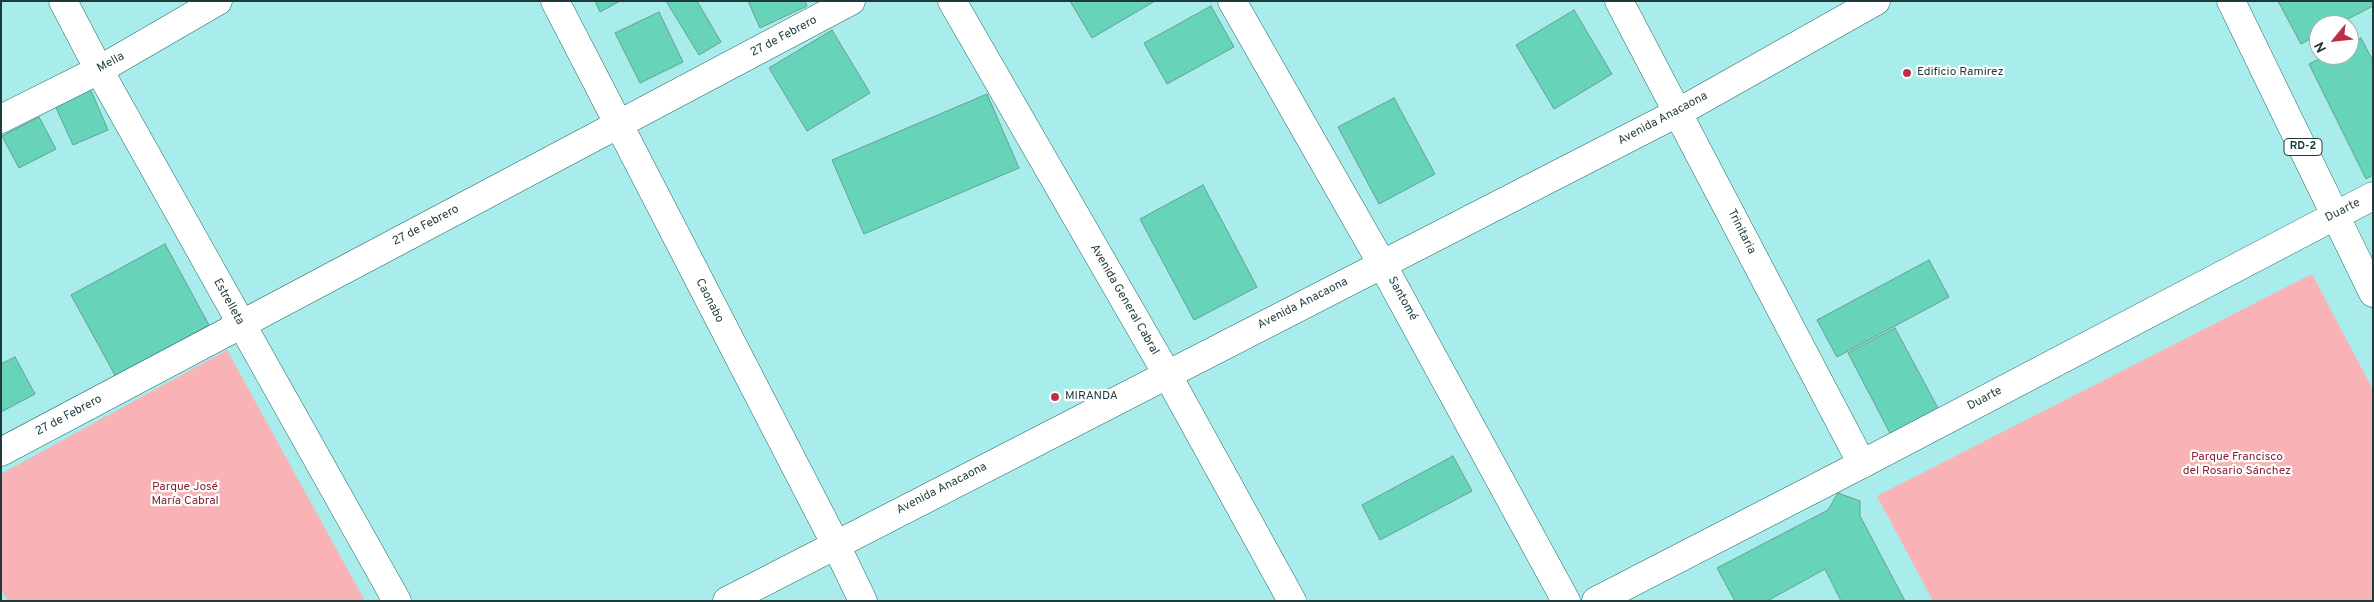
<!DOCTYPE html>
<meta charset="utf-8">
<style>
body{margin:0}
#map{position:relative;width:2374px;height:602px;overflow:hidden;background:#a8ecec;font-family:Overpass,sans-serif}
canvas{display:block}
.frame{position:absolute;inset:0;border:2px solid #1e3a3a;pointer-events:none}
.north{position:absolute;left:2309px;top:15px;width:50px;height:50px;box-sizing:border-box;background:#fff;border:1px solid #a5b0b0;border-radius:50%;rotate:242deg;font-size:14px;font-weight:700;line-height:20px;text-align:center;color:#1e3a3a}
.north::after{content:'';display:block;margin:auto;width:18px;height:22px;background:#bf2e49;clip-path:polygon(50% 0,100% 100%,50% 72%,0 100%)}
</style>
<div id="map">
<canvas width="2374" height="602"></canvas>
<div class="frame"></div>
<div class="north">N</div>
</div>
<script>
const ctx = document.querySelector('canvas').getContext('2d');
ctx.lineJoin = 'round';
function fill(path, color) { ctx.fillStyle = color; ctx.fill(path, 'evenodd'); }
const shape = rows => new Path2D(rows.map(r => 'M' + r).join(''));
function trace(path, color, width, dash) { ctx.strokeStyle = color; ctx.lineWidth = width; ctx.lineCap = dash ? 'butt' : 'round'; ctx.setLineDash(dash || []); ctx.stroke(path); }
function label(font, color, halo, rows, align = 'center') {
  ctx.font = font + ' Overpass,sans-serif'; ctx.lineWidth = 4.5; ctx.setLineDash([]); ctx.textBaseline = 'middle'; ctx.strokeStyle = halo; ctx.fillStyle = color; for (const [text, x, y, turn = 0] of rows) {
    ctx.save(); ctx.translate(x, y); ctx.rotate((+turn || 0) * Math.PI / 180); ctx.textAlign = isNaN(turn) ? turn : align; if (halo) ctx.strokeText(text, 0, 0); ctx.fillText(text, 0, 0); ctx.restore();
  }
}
fill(shape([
 [2312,274,2373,390,2373,601,1933,601,1877,496],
 [227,350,365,601,8,601,1,589,1,474]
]), '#f9b3b7');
const building = shape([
 [595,1,620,1,600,12,595,1],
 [666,1,697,1,721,42,699,55,666,1],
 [748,1,805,1,807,6,760,28,748,1],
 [1070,1,1155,1,1092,38,1070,1],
 [2278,1,2373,1,2373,6,2336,25,2319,25,2319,34,2301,44,2278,1],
 [1211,6,1234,47,1167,84,1144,43,1211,6],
 [1574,10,1612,74,1554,109,1516,45,1574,10],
 [659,12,683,62,640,83,615,33,659,12],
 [832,30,870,93,807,131,769,68,832,30],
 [2361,38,2373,61,2373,175,2366,179,2309,64,2327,55,2349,55,2349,44,2361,38],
 [89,86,108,130,73,145,53,101,89,86],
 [987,94,1019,168,864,234,832,160,987,94],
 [1394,98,1435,174,1379,204,1338,127,1394,98],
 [39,117,56,149,19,168,2,136,39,117],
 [1203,185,1257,287,1194,320,1140,219,1203,185],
 [165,244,209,325,116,377,71,295,165,244],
 [1929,260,1949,297,1837,357,1817,320,1929,260],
 [1895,328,1939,410,1891,435,1848,353,1895,328],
 [15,357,35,394,1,412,1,364,15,357],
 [1453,456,1472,491,1380,540,1362,505,1453,456],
 [1838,493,1860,501,1860,516,1905,601,1841,601,1825,569,1767,601,1735,601,1717,568,1828,510,1838,493]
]);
fill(building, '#67d4ba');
trace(building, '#63a090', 1);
const street = shape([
 [63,1,99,70,397,601],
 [555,1,835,543],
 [952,1,1167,374],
 [1232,1,1382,264,1566,601],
 [1619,1,1862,464],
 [1,119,99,70,218,1],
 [1,452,851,1]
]);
const secondary = shape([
 [1167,374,1292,601],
 [835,543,863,601],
 [727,601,1679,112,1876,1],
 [1596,601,1862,464,2373,196]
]);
const primary = shape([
 [2231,1,2373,293]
]);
trace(street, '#256a6a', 29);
trace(secondary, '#256a6a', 29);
trace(primary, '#256a6a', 29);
trace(street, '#fff', 28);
trace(secondary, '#fff', 28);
trace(primary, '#fff', 28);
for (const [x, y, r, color] of [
 [1907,73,5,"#bf2e49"],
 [1055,397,5,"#bf2e49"]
]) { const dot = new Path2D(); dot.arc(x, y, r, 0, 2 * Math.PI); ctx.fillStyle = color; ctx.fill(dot); trace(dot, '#fff', 2); }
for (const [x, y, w] of [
 [2303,147,38]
]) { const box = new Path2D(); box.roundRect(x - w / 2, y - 8.5, w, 17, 4); ctx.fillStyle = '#fff'; ctx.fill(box); trace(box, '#1e3a3a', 1); }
label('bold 11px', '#1e3a3a', null, [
 ["RD-2",2303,147]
]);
label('12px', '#1e3a3a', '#fff', [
 ["27 de Febrero",784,37,-28],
 ["Mella",111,63,-29],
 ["Avenida Anacaona",1663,119,-28],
 ["Duarte",2343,211,-27],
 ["27 de Febrero",426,226,-28],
 ["Trinitaria",1741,232,63],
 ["Santomé",1402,299,61],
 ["Avenida General Cabral",1124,300,60],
 ["Caonabo",709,301,63],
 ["Estrelleta",228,302,61],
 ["Avenida Anacaona",1303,304,-27],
 ["Duarte",1985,399,-28],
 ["27 de Febrero",69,416,-28],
 ["Avenida Anacaona",942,489,-27]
]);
label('12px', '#1e3a3a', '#fff', [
 ["Edificio Ramirez",1917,73],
 ["MIRANDA",1065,397]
], 'left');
label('12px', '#8a2235', '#fff', [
 ["Parque Francisco",2237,458],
 ["del Rosario Sánchez",2237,472],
 ["Parque José",185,488],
 ["María Cabral",185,502]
]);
</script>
